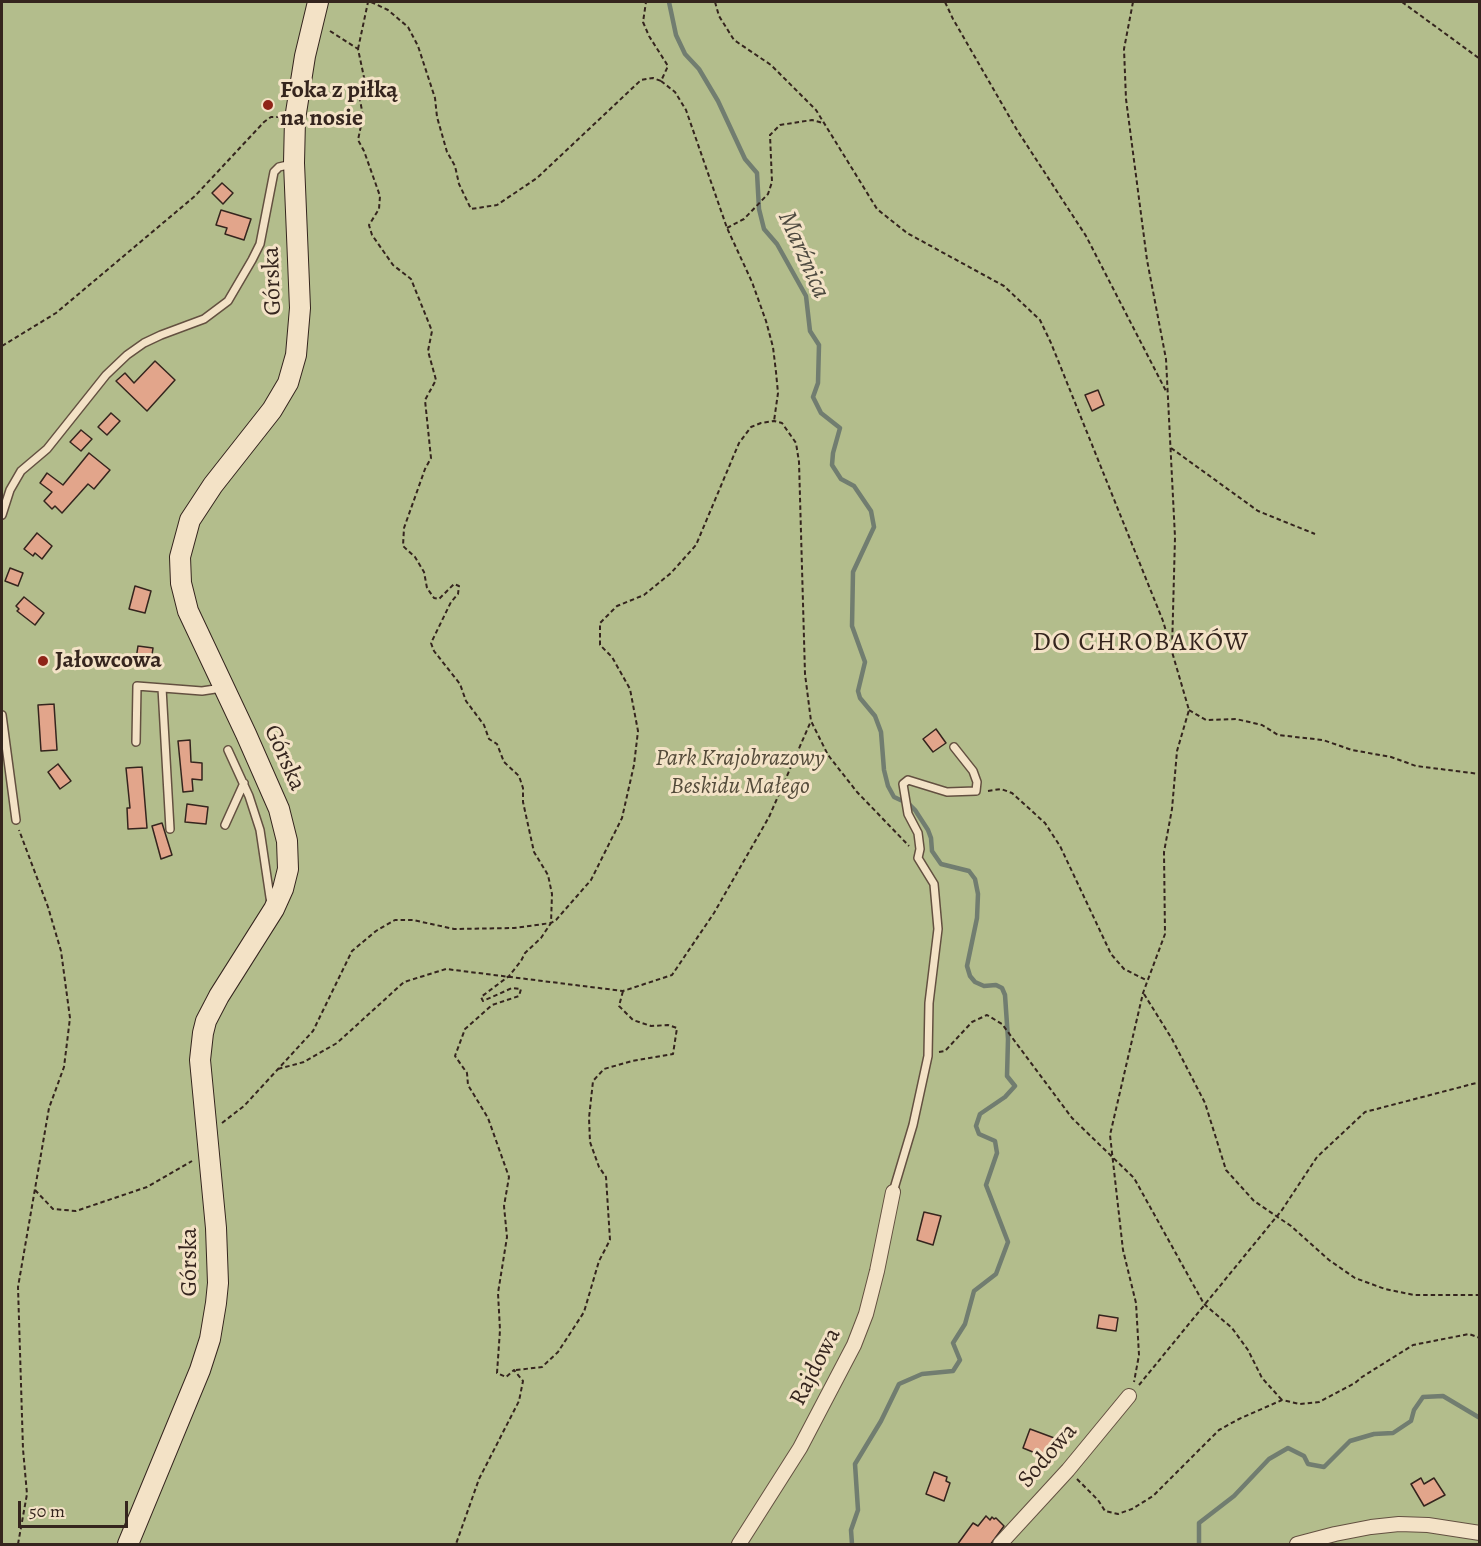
<!DOCTYPE html>
<meta charset="utf-8">
<style>
body{margin:0}
#map{position:relative;width:1481px;height:1546px;overflow:hidden;background:#edd2a7;font-family:Alegreya,serif}
canvas{display:block}
.frame{position:absolute;inset:0;border:3px solid #35251e;pointer-events:none}
.scale{position:absolute;left:18px;top:1501px;width:110px;height:27px;box-sizing:border-box;border:3px solid #35251e;border-top:0;padding-left:8px;font-size:18px;line-height:21px;white-space:nowrap;color:#35251e;-webkit-text-stroke:4px #f3e2c6;paint-order:stroke}
</style>
<div id="map">
<canvas width="1481" height="1546"></canvas>
<div class="frame"></div>
<div class="scale">50 m</div>
</div>
<script>
const ctx = document.querySelector('canvas').getContext('2d');
ctx.lineJoin = 'round';
function fill(path, color) { ctx.fillStyle = color; ctx.fill(path, 'evenodd'); }
const shape = rows => new Path2D(rows.map(r => 'M' + r).join(''));
function trace(path, color, width, dash) { ctx.strokeStyle = color; ctx.lineWidth = width; ctx.lineCap = dash ? 'butt' : 'round'; ctx.setLineDash(dash || []); ctx.stroke(path); }
function label(font, color, halo, rows, align = 'center') {
  ctx.font = font + ' Alegreya,serif'; ctx.lineWidth = 6; ctx.setLineDash([]); ctx.textBaseline = 'middle'; ctx.strokeStyle = halo; ctx.fillStyle = color; for (const [text, x, y, turn = 0] of rows) {
    ctx.save(); ctx.translate(x, y); ctx.rotate((+turn || 0) * Math.PI / 180); ctx.textAlign = isNaN(turn) ? turn : align; if (halo) ctx.strokeText(text, 0, 0); ctx.fillText(text, 0, 0); ctx.restore();
  }
}
fill(shape([
 [2,2,1479,2,1479,1544,2,1544]
]), '#b3bd8c');
trace(shape([
 [669,2,676,35,685,54,699,69,718,101,745,159,757,173,759,209,764,229,777,244,806,296,810,331,819,345,818,383,813,397,821,413,840,428,833,453,832,465,841,479,854,486,871,511,874,527,853,572,852,626,865,662,858,691,860,698,875,716,881,732,884,770,888,786,894,797,909,804,915,810,928,830,931,838,932,851,941,864,969,871,975,879,978,894,977,918,967,966,970,976,975,982,984,986,996,985,1002,988,1005,995,1008,1039,1007,1076,1015,1086,1005,1097,980,1114,976,1126,979,1134,995,1141,997,1153,986,1185,1008,1242,996,1274,974,1291,965,1324,953,1343,960,1360,953,1371,922,1374,899,1384,881,1421,855,1464,858,1510,851,1530,852,1544],
 [1199,1544,1199,1523,1234,1496,1269,1459,1288,1448,1304,1456,1308,1464,1324,1467,1350,1441,1374,1434,1393,1433,1411,1421,1414,1410,1423,1397,1443,1396,1480,1418]
]), '#717d70', 4.5);
const building = shape([
 [222,183,233,193,223,204,212,193,222,183],
 [221,210,251,219,244,240,225,234,227,228,216,225,221,210],
 [155,361,175,380,147,411,116,381,125,373,134,383,155,361],
 [1098,390,1104,405,1092,411,1085,395,1098,390],
 [111,413,120,421,107,435,98,427,111,413],
 [81,430,92,439,81,451,70,442,81,430],
 [89,453,110,470,94,489,88,484,62,513,55,506,52,509,44,501,52,492,40,483,47,473,63,485,89,453],
 [37,533,52,546,42,559,35,553,33,556,24,549,37,533],
 [10,568,23,573,18,586,5,581,10,568],
 [135,586,151,591,145,613,129,609,135,586],
 [24,597,44,613,35,625,17,611,19,609,16,606,24,597],
 [138,646,153,648,151,662,136,659,138,646],
 [54,704,57,750,41,751,38,705,54,704],
 [936,729,946,743,933,752,923,739,936,729],
 [190,740,191,762,202,763,202,780,192,779,193,791,183,792,178,741,190,740],
 [58,764,71,781,60,789,48,772,58,764],
 [142,767,147,828,128,829,127,808,130,808,126,768,142,767],
 [187,804,208,807,206,824,185,822,187,804],
 [162,823,172,855,161,859,152,826,162,823],
 [924,1212,941,1216,933,1245,917,1240,924,1212],
 [1099,1315,1118,1318,1116,1331,1097,1328,1099,1315],
 [1030,1429,1057,1439,1050,1459,1023,1448,1030,1429],
 [934,1472,947,1477,946,1481,950,1483,944,1501,926,1494,934,1472],
 [1421,1478,1424,1484,1434,1478,1445,1495,1424,1506,1411,1484,1421,1478],
 [986,1516,990,1520,992,1517,994,1519,996,1518,1004,1526,990,1545,957,1545,973,1523,978,1526,986,1516]
]);
fill(building, '#e2a58b');
trace(building, '#35251e', 1.5);
const lane = shape([
 [2,515,10,490,21,471,47,449,106,375,127,355,144,343,161,335,204,319,228,301,252,260,260,244,274,172,279,167,292,164],
 [162,688,170,829],
 [2,715,16,820],
 [136,742,137,686,202,691,222,688],
 [228,750,249,796,260,830,271,904],
 [225,825,244,783],
 [893,1192,913,1125,928,1056,929,1003,938,929,934,884,918,858,920,849,918,833,908,814,903,784,908,780,947,792,976,791,977,782,973,771,954,747]
]);
const street = shape([
 [739,1544,800,1448,854,1345,866,1314,877,1271,893,1192],
 [1000,1544,1068,1470,1129,1396],
 [1297,1544,1335,1534,1371,1527,1399,1524,1428,1525,1480,1533]
]);
const secondary = shape([
 [128,1544,200,1370,210,1339,216,1303,218,1283,216,1228,200,1060,203,1033,206,1021,219,996,274,909,283,889,288,869,287,841,279,809,246,734,188,611,181,583,180,557,190,520,213,485,272,410,288,383,296,355,300,308,294,163,295,119,305,56,318,2]
]);
trace(lane, '#635040', 10);
trace(street, '#635040', 16);
trace(secondary, '#35251e', 22);
trace(shape([
 [371,2,388,10,408,27,418,46,435,98,437,117,447,152,455,166,459,184,471,209,497,205,537,178,641,80,653,78,661,81,668,66,649,36,643,22,646,2],
 [715,2,719,16,734,40,771,65,816,110,877,209,907,233,1004,286,1040,320,1051,343,1163,621,1189,710,1177,751,1172,809,1164,852,1165,934,1143,993,1110,1135,1123,1250,1136,1303,1139,1355,1134,1382],
 [945,2,953,19,1017,130,1086,236,1167,393],
 [1133,2,1124,49,1126,99,1147,260,1166,359,1175,537,1172,650],
 [1402,2,1480,59],
 [330,31,358,49,365,82,360,100,363,116,358,140,364,151,380,196,379,209,369,225,372,235,393,265,411,279,432,331,428,351,436,380,425,400,431,458,425,469,404,528,403,546,415,557,424,572,427,588,434,598,439,599,454,584,459,586,458,594,451,602,431,643,434,651,460,684,466,701,484,725,489,739,497,744,504,762,519,776,523,788,523,802,534,852,548,875,552,894,551,923,541,938,525,953,521,961,509,976,481,997,483,1001,512,988,521,989,519,996,492,1005,465,1029,455,1056,467,1073,468,1085,488,1118,509,1177,504,1206,507,1237,498,1293,500,1330,497,1373,506,1377,514,1370,523,1381,519,1401,479,1479,456,1544],
 [358,49,368,2],
 [661,81,675,92,686,110,727,228,752,282,766,321,773,347,776,372,778,393,774,421],
 [727,228,744,219,768,194,772,182,770,135,780,125,812,120,823,123],
 [2,346,56,313,195,196,264,122,271,117,279,117],
 [1171,448,1258,511,1315,534],
 [1189,710,1206,720,1236,719,1262,725,1278,735,1323,740,1352,750,1391,757,1416,766,1480,774],
 [988,791,1001,789,1012,793,1045,823,1060,846,1111,954,1124,969,1146,980],
 [1144,994,1172,1039,1205,1103,1226,1170,1254,1201,1291,1226,1329,1260,1355,1278,1385,1289,1414,1295,1480,1295],
 [939,1052,945,1051,972,1022,987,1015,1002,1024,1072,1118,1134,1178,1204,1304,1232,1328,1248,1350,1262,1378,1282,1400],
 [278,1069,304,1062,337,1043,404,982,446,969,623,991,672,975,714,913,769,817,811,721],
 [222,1123,244,1106,313,1031,352,951,376,931,395,920,413,920,454,929,514,928,551,923,556,920,591,880,622,818,634,765,638,731,630,689,612,657,600,645,600,623,617,606,644,595,671,573,696,545,739,443,751,427,761,423,774,421,782,423,796,443,799,462,805,674,811,721,828,755,857,792,909,846],
 [35,1190,53,1209,76,1211,147,1187,192,1161],
 [516,1370,542,1367,558,1352,584,1312,599,1261,610,1240,606,1177,599,1167,590,1142,589,1118,593,1081,604,1069,632,1061,673,1054,677,1028,668,1025,651,1026,633,1020,619,1006,623,991],
 [1139,1385,1282,1210,1317,1157,1365,1112,1480,1082],
 [1077,1479,1098,1500,1105,1511,1118,1514,1132,1509,1153,1496,1219,1430,1239,1419,1282,1400,1300,1404,1319,1402,1355,1383,1362,1377,1413,1345,1469,1334,1480,1338],
 [18,1544,27,1494,23,1449,18,1287,49,1108,64,1067,70,1018,61,951,48,907,19,830]
]), '#35251e', 2, [4.5, 3]);
trace(lane, '#f3e2c6', 7);
trace(street, '#f3e2c6', 14);
trace(secondary, '#f3e2c6', 20);
for (const [x, y, r, color] of [
 [268,105,6,"#8f2418"],
 [43,661,6,"#8f2418"]
]) { const dot = new Path2D(); dot.arc(x, y, r, 0, 2 * Math.PI); ctx.fillStyle = color; ctx.fill(dot); trace(dot, '#f3e2c6', 2); }
label('bold 24px', '#35251e', '#f3e2c6', [
 ["Foka z piłką",280,91],
 ["na nosie",280,119],
 ["Jałowcowa",55,661]
], 'left');
label('24px', '#35251e', '#f3e2c6', [
 ["Górska",273,281,-92],
 ["Górska",284,758,66],
 ["Górska",190,1262,-90],
 ["Rajdowa",816,1367,-63],
 ["Sodowa",1048,1456,-49]
]);
label('italic 24px', '#544b3a', '#f3e2c6', [
 ["Park Krajobrazowy",740,759],
 ["Beskidu Małego",740,787]
]);
label('italic 26px', '#4e4a40', '#f3e2c6', [
 ["Marźnica",803,255,66]
]);
ctx.letterSpacing = '1.5px';
label('26px', '#35251e', '#f3e2c6', [
 ["DO CHROBAKÓW",1141,644]
]);
ctx.letterSpacing = '0px';
</script>
